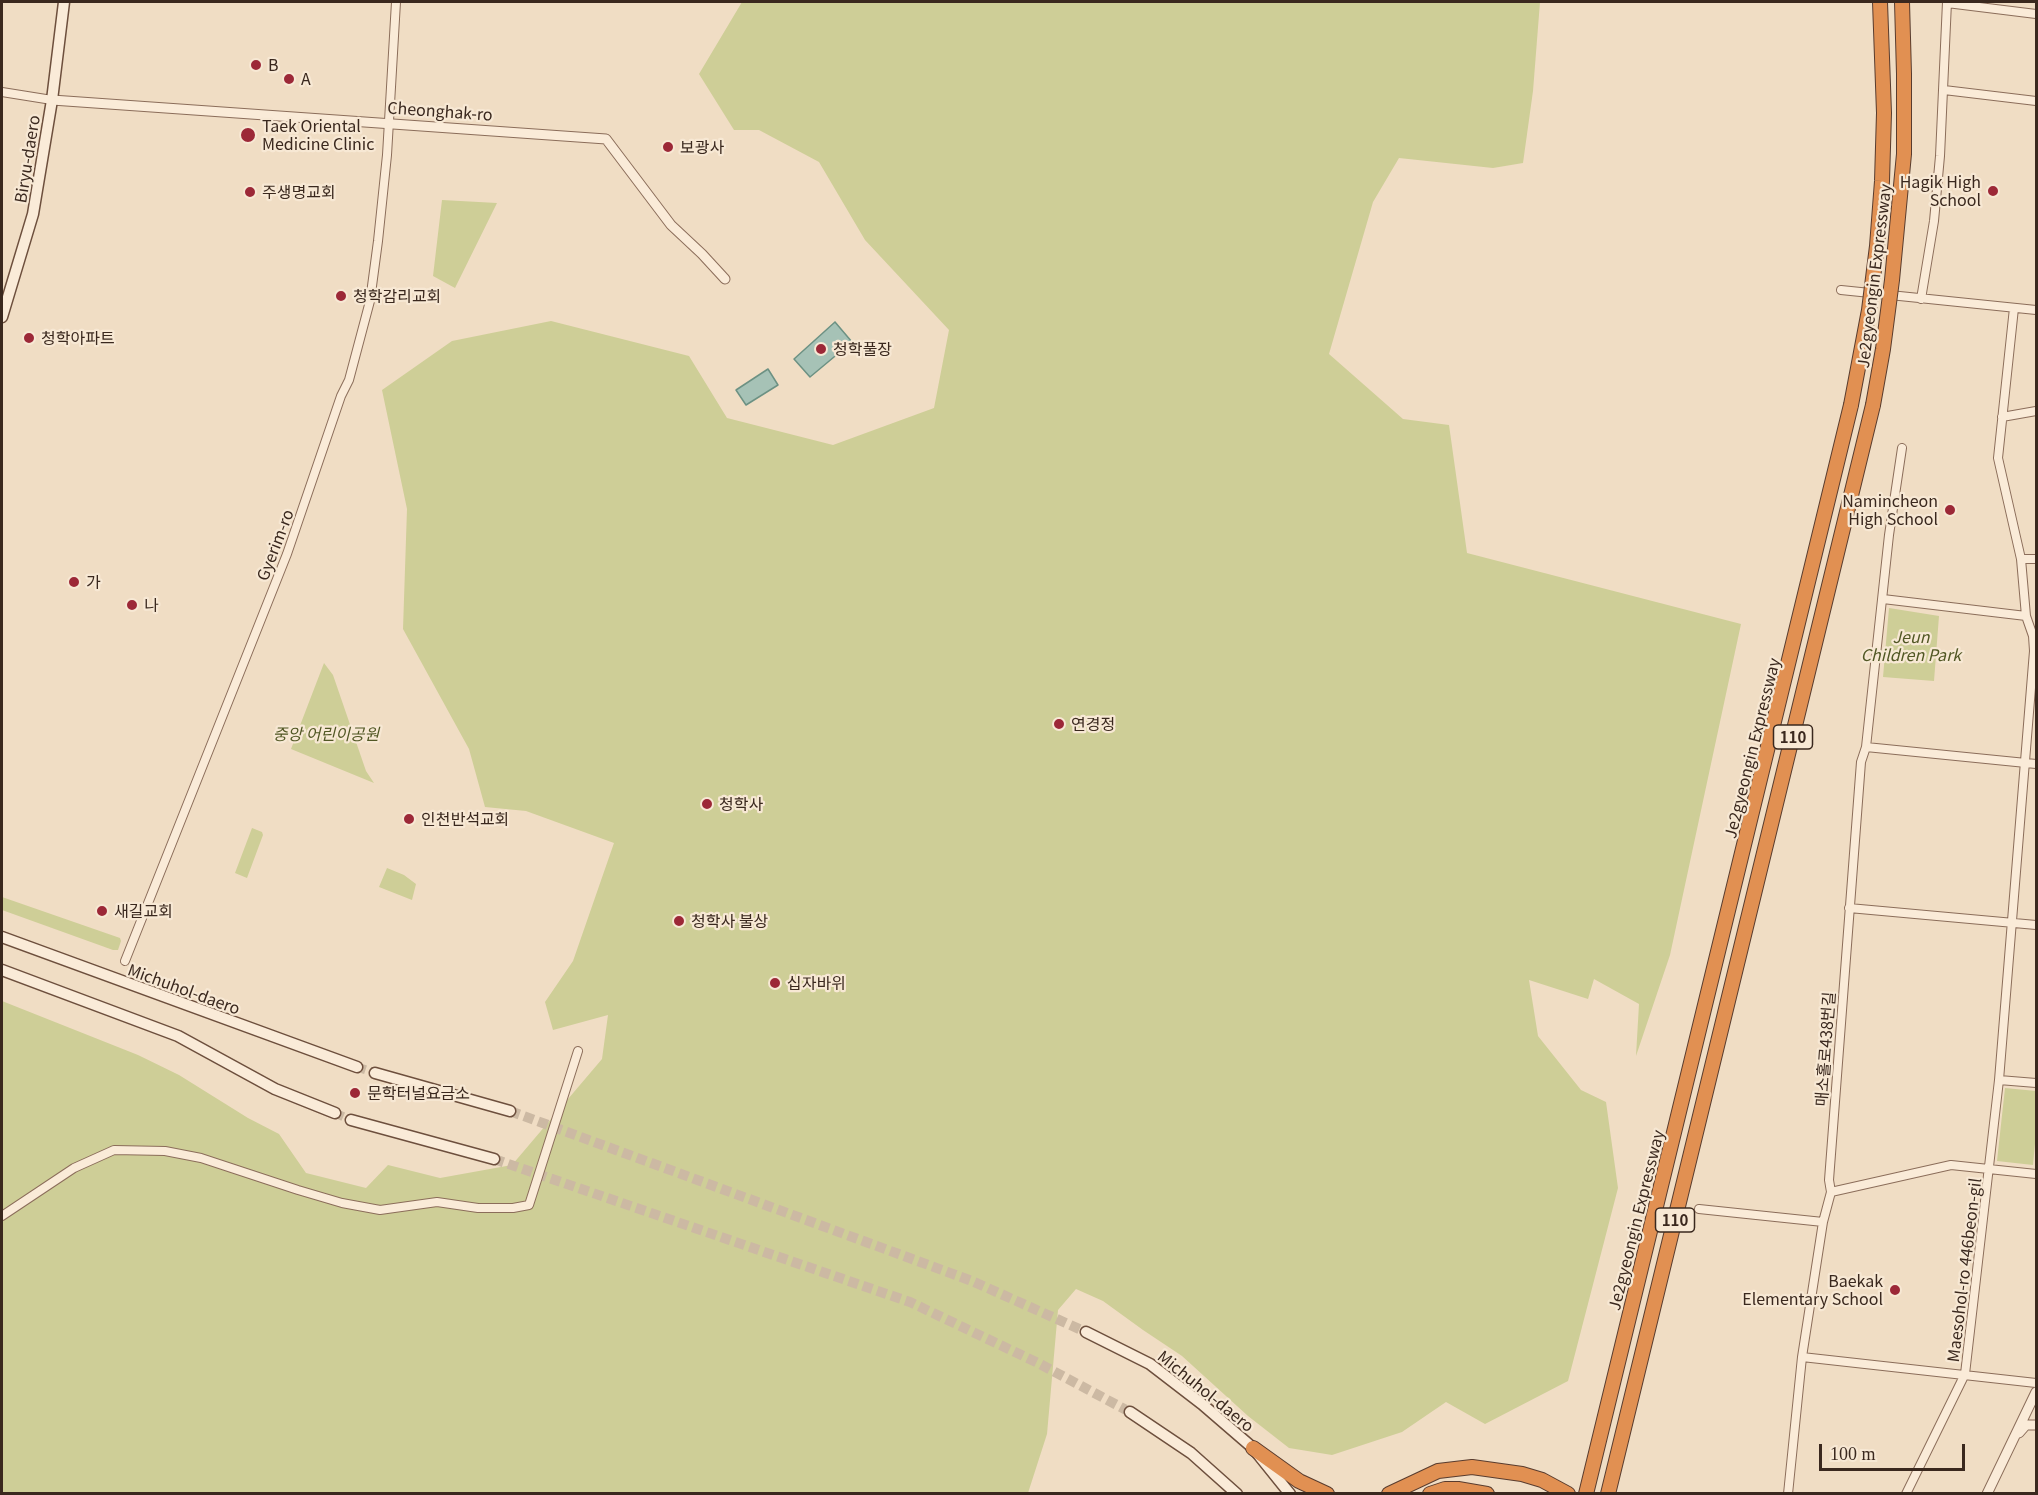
<!DOCTYPE html>
<meta charset="utf-8">
<style>
body{margin:0}
#map{position:relative;width:2038px;height:1495px;overflow:hidden;background:#f0ddc4;font-family:Georgia,serif}
canvas{display:block}
.frame{position:absolute;inset:0;border:3px solid #3a281e;pointer-events:none}
.scale{position:absolute;left:1819px;top:1444px;width:146px;height:27px;box-sizing:border-box;border:3px solid #3a281e;border-top:0;padding-left:8px;font-size:18px;line-height:21px;white-space:nowrap;color:#3a281e;-webkit-text-stroke:4px #f7e8d4;paint-order:stroke}
</style>
<div id="map">
<canvas width="2038" height="1495"></canvas>
<div class="frame"></div>
<div class="scale">100 m</div>
</div>
<script>
const ctx = document.querySelector('canvas').getContext('2d');
ctx.lineJoin = 'round';
function fill(path, color) { ctx.fillStyle = color; ctx.fill(path, 'evenodd'); }
const shape = rows => new Path2D(rows.map(r => 'M' + r).join(''));
function trace(path, color, width, dash) { ctx.strokeStyle = color; ctx.lineWidth = width; ctx.lineCap = dash ? 'butt' : 'round'; ctx.setLineDash(dash || []); ctx.stroke(path); }
function label(font, color, halo, rows, align = 'center') {
  ctx.font = font + ' Georgia,"Noto Sans KR",serif'; ctx.lineWidth = 4.5; ctx.setLineDash([]); ctx.textBaseline = 'middle'; ctx.strokeStyle = halo; ctx.fillStyle = color; for (const [text, x, y, turn = 0] of rows) {
    ctx.save(); ctx.translate(x, y); ctx.rotate((+turn || 0) * Math.PI / 180); ctx.textAlign = isNaN(turn) ? turn : align; if (halo) ctx.strokeText(text, 0, 0); ctx.fillText(text, 0, 0); ctx.restore();
  }
}
fill(shape([
 [742,2,1540,2,1533,91,1523,163,1493,168,1399,158,1373,202,1329,354,1403,419,1449,425,1467,553,1741,624,1670,955,1636,1056,1639,1004,1594,979,1588,999,1529,980,1538,1036,1581,1090,1606,1102,1618,1188,1568,1381,1485,1424,1446,1402,1402,1432,1332,1455,1289,1448,1248,1416,1182,1356,1143,1330,1103,1301,1076,1289,1058,1310,1047,1434,1028,1493,2,1493,2,1001,138,1055,179,1075,248,1118,279,1134,306,1173,366,1188,388,1165,440,1178,512,1165,602,1059,608,1015,553,1030,545,1002,573,961,614,843,526,811,485,807,469,749,403,629,407,509,382,390,452,341,551,321,689,356,727,418,833,445,934,408,949,330,865,240,819,162,759,130,734,130,699,74],
 [442,200,497,203,455,288,433,276],
 [1889,608,1939,616,1934,681,1883,677],
 [324,663,333,675,366,771,374,783,291,749],
 [252,828,262,832,263,835,247,878,235,873],
 [387,868,404,875,416,884,412,900,379,887],
 [2,897,120,938,121,941,118,950,113,950,2,910],
 [2005,1088,2036,1091,2036,1133,2033,1165,1997,1161]
]), '#cece97');
const water = shape([
 [835,322,852,342,810,377,794,359,835,322],
 [768,369,778,385,746,405,736,390,768,369]
]);
fill(water, '#a6c2b6');
trace(water, '#6c9183', 1.5);
trace(shape([
 [357,1067,375,1073],
 [335,1113,351,1120]
]), '#ccb9a3', 9, [9, 4.5]);
trace(shape([
 [510,1111,972,1281,1086,1332],
 [494,1159,910,1302,1040,1364,1130,1412]
]), '#ccb9a3', 10, [10, 5]);
const minor = shape([
 [1947,3,2036,14],
 [1944,90,2036,101],
 [2,92,52,100],
 [1841,290,2036,310],
 [1921,299,1934,221,1940,156,1947,2],
 [2002,417,2036,411],
 [2021,559,2036,559],
 [1883,599,2026,616],
 [1866,747,2036,764],
 [1849,908,2036,925],
 [125,961,287,554,341,396,349,380,370,301,378,241,387,155,396,2],
 [1999,1080,2036,1083],
 [1831,1192,1829,1180,1861,762,1866,747,1889,535,1902,448],
 [1699,1209,1823,1222],
 [2,1216,74,1168,114,1150,165,1151,201,1158,298,1190,342,1203,380,1210,437,1202,478,1208,513,1208,529,1205,578,1051],
 [1802,1357,2036,1383],
 [1788,1494,1802,1357,1823,1222,1831,1192,1951,1165,2036,1174],
 [1906,1494,1965,1374,1999,1080,2034,651,2033,636,2026,616,2021,559,1998,458,2014,308]
]);
const tertiary = shape([
 [52,100,606,139,671,225,702,254,725,279],
 [2019,1433,2026,1425,2036,1425],
 [1987,1494,2036,1392]
]);
const secondary = shape([
 [2,317,33,214,52,100,64,2],
 [2,937,357,1067],
 [2,970,178,1036,275,1089,335,1113],
 [375,1073,510,1111],
 [351,1120,494,1159],
 [1086,1332,1150,1364,1202,1404,1253,1448,1290,1494],
 [1130,1412,1191,1453,1237,1494]
]);
const motorway = shape([
 [1253,1448,1299,1481,1327,1494],
 [1389,1494,1438,1471,1472,1467,1522,1474,1542,1480,1568,1494],
 [1430,1494,1445,1489,1458,1489,1487,1494],
 [1586,1494,1851,405],
 [1608,1494,1873,405]
]);
trace(minor, '#8b6d5a', 10);
trace(tertiary, '#8b6d5a', 11);
trace(secondary, '#6d4f3d', 13);
trace(motorway, '#593c2e', 16);
trace(minor, '#faebd8', 8);
trace(tertiary, '#faebd8', 9);
trace(secondary, '#faebd8', 10);
trace(motorway, '#e19052', 14);
const motorwayBridge = shape([
 [1851,405,1869,310,1877,246,1882,181,1884,113,1880,2],
 [1873,405,1883,349,1892,280,1904,154,1904,74,1902,2]
]);
trace(motorwayBridge, '#593c2e', 16, []);
trace(motorwayBridge, '#e19052', 14);
for (const [x, y, r, color] of [
 [256,65,6,"#9c2837"],
 [289,79,6,"#9c2837"],
 [248,135,8,"#9c2837"],
 [668,147,6,"#9c2837"],
 [1993,191,6,"#9c2837"],
 [250,192,6,"#9c2837"],
 [341,296,6,"#9c2837"],
 [29,338,6,"#9c2837"],
 [821,349,6,"#9c2837"],
 [1950,510,6,"#9c2837"],
 [74,582,6,"#9c2837"],
 [132,605,6,"#9c2837"],
 [1059,724,6,"#9c2837"],
 [707,804,6,"#9c2837"],
 [409,819,6,"#9c2837"],
 [102,911,6,"#9c2837"],
 [679,921,6,"#9c2837"],
 [775,983,6,"#9c2837"],
 [355,1093,6,"#9c2837"],
 [1895,1290,6,"#9c2837"]
]) { const dot = new Path2D(); dot.arc(x, y, r, 0, 2 * Math.PI); ctx.fillStyle = color; ctx.fill(dot); trace(dot, '#f7e8d4', 2); }
for (const [x, y, w] of [
 [1793,737,39],
 [1675,1220,39]
]) { const box = new Path2D(); box.roundRect(x - w / 2, y - 12, w, 24, 4.5); ctx.fillStyle = '#f7e8d4'; ctx.fill(box); trace(box, '#3a281e', 1.5); }
label('bold 15px', '#3a281e', null, [
 ["110",1793,737],
 ["110",1675,1220]
]);
label('16px', '#3a281e', '#f7e8d4', [
 ["B",268,65],
 ["A",301,79],
 ["Taek Oriental",262,126],
 ["Medicine Clinic",262,144],
 ["보광사",680,147],
 ["Hagik High",1981,182,"right"],
 ["School",1981,200,"right"],
 ["주생명교회",262,192],
 ["청학감리교회",353,296],
 ["청학아파트",41,338],
 ["청학풀장",833,349],
 ["Namincheon",1938,501,"right"],
 ["High School",1938,519,"right"],
 ["가",86,582],
 ["나",144,605],
 ["연경정",1071,724],
 ["청학사",719,804],
 ["인천반석교회",421,819],
 ["새길교회",114,911],
 ["청학사 불상",691,921],
 ["십자바위",787,983],
 ["문학터널요금소",367,1093],
 ["Baekak",1883,1281,"right"],
 ["Elementary School",1883,1299,"right"]
], 'left');
label('16px', '#3a281e', '#f7e8d4', [
 ["Cheonghak-ro",440,111,4],
 ["Biryu-daero",27,159,-81],
 ["Je2gyeongin Expressway",1874,276,-83],
 ["Gyerim-ro",275,545,-69],
 ["Je2gyeongin Expressway",1752,748,-76],
 ["Michuhol-daero",184,989,20],
 ["매소홀로438번길",1825,1049,-86],
 ["Je2gyeongin Expressway",1636,1220,-76],
 ["Maesohol-ro 446beon-gil",1964,1270,-83],
 ["Michuhol-daero",1206,1391,39]
]);
label('italic 16px', '#515724', '#f7e8d4', [
 ["Jeun",1911,637],
 ["Children Park",1911,655],
 ["중앙 어린이공원",326,734]
]);
</script>
